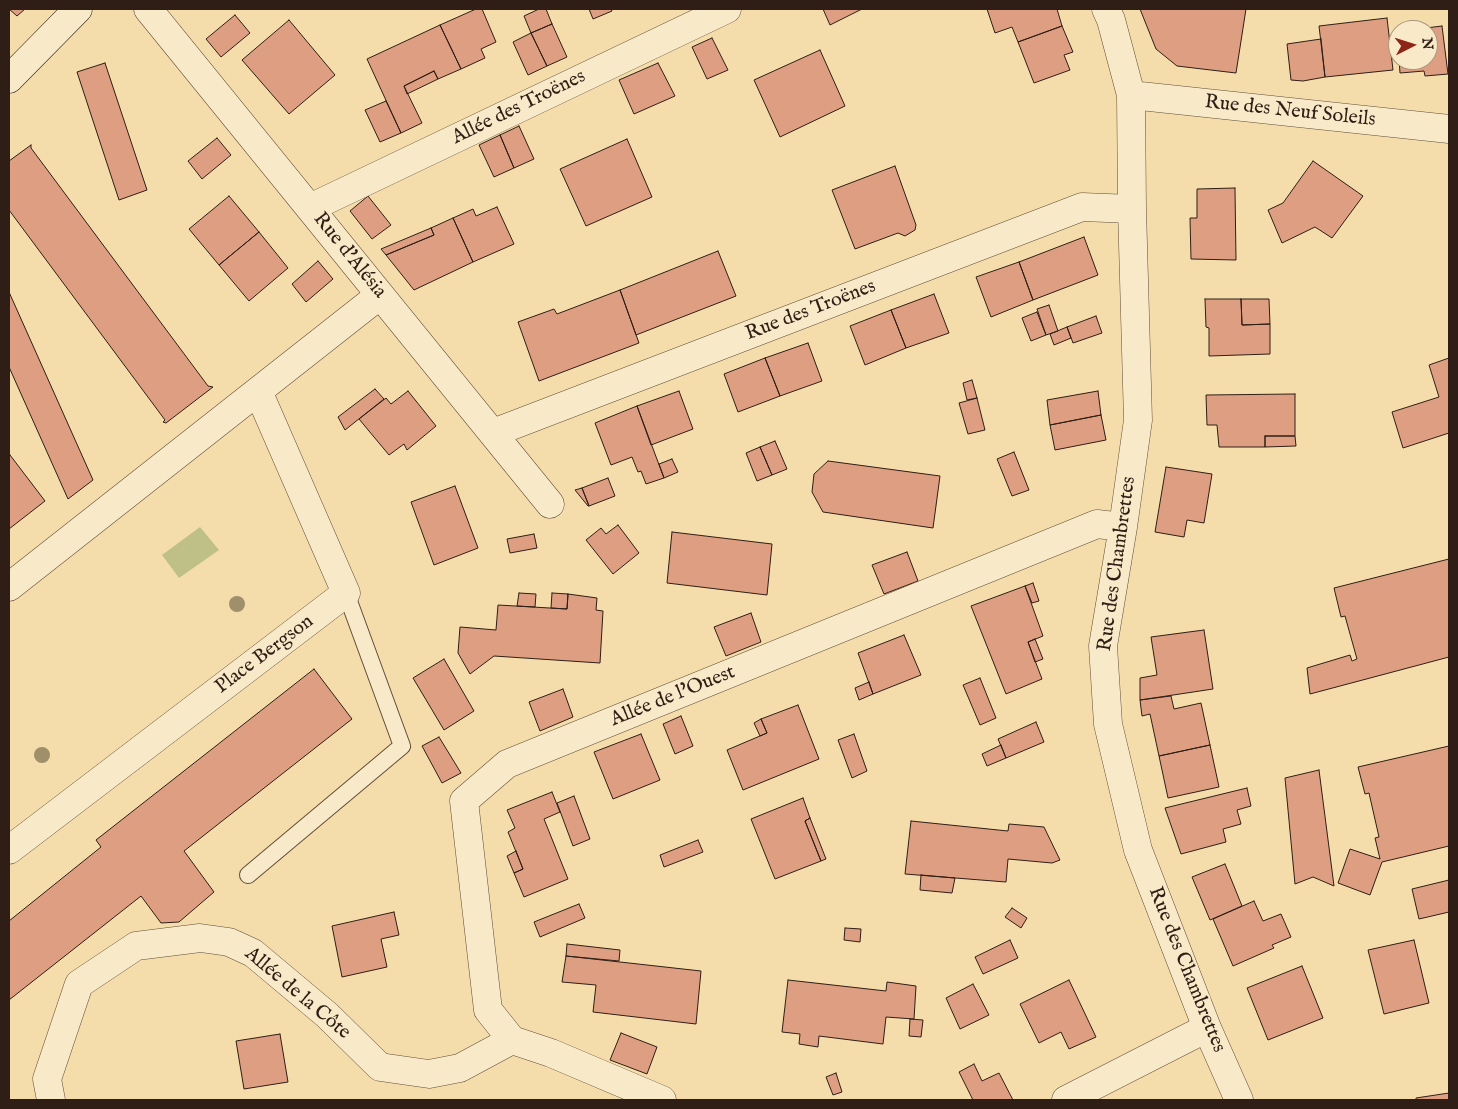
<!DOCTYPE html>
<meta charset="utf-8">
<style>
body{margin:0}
#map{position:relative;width:1458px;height:1109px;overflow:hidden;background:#f5ddab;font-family:"IM FELL English",serif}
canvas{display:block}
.frame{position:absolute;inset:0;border:10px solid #2e1e15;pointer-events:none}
.north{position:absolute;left:1388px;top:20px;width:50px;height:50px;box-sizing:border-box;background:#f8e9c8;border:1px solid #a79880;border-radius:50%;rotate:85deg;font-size:14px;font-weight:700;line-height:20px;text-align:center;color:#2e1e15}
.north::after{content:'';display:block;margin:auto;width:18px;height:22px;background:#8f2418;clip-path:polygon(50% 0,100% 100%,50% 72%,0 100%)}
</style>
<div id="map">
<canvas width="1458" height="1109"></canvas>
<div class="frame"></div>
<div class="north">N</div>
</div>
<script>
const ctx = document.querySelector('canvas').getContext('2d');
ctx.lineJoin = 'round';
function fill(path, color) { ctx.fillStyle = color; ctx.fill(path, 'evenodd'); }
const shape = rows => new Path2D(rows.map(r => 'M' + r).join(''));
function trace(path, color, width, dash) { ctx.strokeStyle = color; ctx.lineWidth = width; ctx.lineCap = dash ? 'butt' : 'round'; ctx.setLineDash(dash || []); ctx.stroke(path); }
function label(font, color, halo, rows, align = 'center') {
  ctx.font = font + ' "IM FELL English",serif'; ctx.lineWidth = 4; ctx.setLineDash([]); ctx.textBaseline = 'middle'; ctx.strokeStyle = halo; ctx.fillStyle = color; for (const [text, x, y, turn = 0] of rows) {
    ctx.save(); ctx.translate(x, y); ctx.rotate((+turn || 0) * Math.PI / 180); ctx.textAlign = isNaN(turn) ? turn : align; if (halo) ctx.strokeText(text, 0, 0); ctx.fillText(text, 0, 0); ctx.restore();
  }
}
fill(shape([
 [200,527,219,550,179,578,162,555]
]), '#bec087');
const building = shape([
 [9,9,25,9,17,16,9,9],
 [476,9,482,9,496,42,481,49,485,58,461,69,440,25,476,9],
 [539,9,546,9,552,24,531,33,524,16,539,9],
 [589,9,611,9,612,11,593,19,589,9],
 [823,9,862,9,830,25,823,9],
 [987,9,1057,9,1062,26,1018,42,1012,27,995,33,987,9],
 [1140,9,1246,9,1236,73,1177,66,1156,49,1140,9],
 [235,15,250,33,221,57,206,39,235,15],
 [1387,18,1393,70,1325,77,1319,26,1387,18],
 [289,20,335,75,289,114,242,60,289,20],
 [552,24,567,57,547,66,531,33,552,24],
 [440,25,461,69,438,79,434,71,404,86,422,123,401,133,367,59,440,25],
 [1062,26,1073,52,1064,55,1070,70,1034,83,1018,42,1062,26],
 [1442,26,1448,74,1425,76,1424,71,1400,73,1399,60,1428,60,1428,30,1410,30,1442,26],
 [531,33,547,66,528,75,513,42,531,33],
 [712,38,728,70,707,79,692,47,712,38],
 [1321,39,1325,77,1303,81,1291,80,1287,44,1321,39],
 [820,50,845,106,780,137,754,80,820,50],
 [105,63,147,190,119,200,77,72,105,63],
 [658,63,675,96,634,114,619,80,658,63],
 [434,71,438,79,407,94,404,86,434,71],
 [386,101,401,133,380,142,365,110,386,101],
 [519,126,534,159,514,168,500,135,519,126],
 [500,135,514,168,494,177,479,145,500,135],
 [217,138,231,155,202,179,188,161,217,138],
 [627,139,652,197,586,226,560,169,627,139],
 [31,145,31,148,208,386,213,387,166,423,163,422,165,420,9,210,9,161,31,145],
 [1313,161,1363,196,1332,238,1315,227,1282,243,1268,210,1283,203,1313,161],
 [895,166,916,225,915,230,905,236,898,233,855,249,832,190,895,166],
 [1235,188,1236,260,1191,259,1190,218,1197,218,1197,189,1235,188],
 [229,196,259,232,219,265,189,229,229,196],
 [368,196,391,225,372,239,350,211,368,196],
 [497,207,514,244,473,262,453,218,473,209,476,216,497,207],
 [453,218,473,262,414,290,386,255,434,235,431,228,453,218],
 [431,228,434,235,417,242,386,255,381,249,431,228],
 [259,232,288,268,249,301,219,265,259,232],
 [1084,237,1098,275,1033,300,1019,262,1084,237],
 [718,251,736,296,636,335,620,290,718,251],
 [318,261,333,279,306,302,292,284,318,261],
 [1019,262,1033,300,991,317,976,277,1019,262],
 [620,290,639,343,539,381,518,322,554,309,557,314,620,290],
 [9,292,93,480,68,499,9,367,9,292],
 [934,294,949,333,906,348,891,310,934,294],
 [1205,299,1241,299,1242,325,1270,324,1270,354,1209,356,1209,328,1206,327,1205,299],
 [1241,299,1269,299,1270,324,1242,325,1241,299],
 [1049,305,1058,331,1046,335,1037,309,1049,305],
 [891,310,906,348,865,365,850,326,891,310],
 [1037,312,1046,335,1031,341,1022,318,1037,312],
 [1096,316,1102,333,1073,343,1067,327,1096,316],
 [1067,327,1071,338,1054,345,1050,334,1067,327],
 [808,343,822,381,780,396,765,358,808,343],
 [765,358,780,396,738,412,724,374,765,358],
 [1449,358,1449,433,1403,448,1392,412,1439,397,1429,365,1449,358],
 [972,380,977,398,967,400,963,383,972,380],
 [375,389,384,399,345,430,338,417,375,389],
 [408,391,436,426,407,450,404,444,389,455,359,419,386,398,391,404,408,391],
 [679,391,693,429,651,445,637,406,679,391],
 [1098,391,1101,415,1050,425,1047,400,1098,391],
 [1295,394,1295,436,1265,436,1265,447,1219,447,1217,425,1207,425,1206,395,1295,394],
 [977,398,985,430,968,434,959,403,977,398],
 [637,406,664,478,646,484,641,471,638,472,632,457,611,465,595,423,637,406],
 [1101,415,1106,440,1055,450,1050,425,1101,415],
 [1265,436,1295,436,1296,446,1265,447,1265,436],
 [775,441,787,469,772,475,760,447,775,441],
 [760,447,772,475,757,481,746,453,760,447],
 [1014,452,1029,490,1012,496,997,459,1014,452],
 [10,455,45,501,9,529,9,456,10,455],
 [672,459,678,472,664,478,659,464,672,459],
 [828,461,940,476,933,528,823,512,812,492,814,474,828,461],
 [1166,467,1212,474,1204,523,1187,520,1184,537,1155,532,1166,467],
 [608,478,615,496,589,506,582,488,608,478],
 [455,486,478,548,434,565,411,502,455,486],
 [582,488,589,506,588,506,575,490,582,488],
 [618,525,639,553,613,574,586,540,601,528,606,534,618,525],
 [672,532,772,544,767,595,667,583,672,532],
 [534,534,537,548,510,553,507,539,534,534],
 [907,552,918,581,884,594,872,565,907,552],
 [1449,559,1449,657,1310,694,1307,668,1350,655,1352,661,1357,659,1345,616,1341,617,1334,588,1449,559],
 [1033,583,1039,601,1032,603,1025,586,1033,583],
 [1025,586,1043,636,1028,642,1042,679,1006,694,971,606,1025,586],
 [519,593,536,594,535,607,517,606,519,593],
 [552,593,568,594,567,609,551,608,552,593],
 [568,594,597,598,596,610,603,611,600,663,494,656,470,674,458,653,460,627,496,630,498,605,567,609,568,594],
 [751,613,761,642,726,656,714,627,751,613],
 [1204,630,1213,689,1140,700,1140,678,1157,675,1151,637,1204,630],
 [904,635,921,675,873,694,858,653,904,635],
 [1035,639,1043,659,1035,662,1028,642,1035,639],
 [444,659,474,711,444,730,413,678,444,659],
 [314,669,352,719,184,851,214,892,179,922,161,923,141,896,9,1000,9,921,101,847,96,840,314,669],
 [980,678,996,718,980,725,963,685,980,678],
 [869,682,873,694,859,700,855,688,869,682],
 [563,689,573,717,540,731,529,702,563,689],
 [1171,696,1174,709,1201,703,1210,745,1159,756,1150,714,1142,716,1140,700,1171,696],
 [798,705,819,759,743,790,727,750,767,733,761,719,798,705],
 [681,716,693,746,675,754,663,724,681,716],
 [761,719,767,733,760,736,754,723,761,719],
 [1036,722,1044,742,1006,758,998,739,1036,722],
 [641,734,660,780,613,799,594,752,641,734],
 [854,734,867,771,852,778,838,740,854,734],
 [439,737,461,773,442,783,422,746,439,737],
 [1001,745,1006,758,987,766,982,754,1001,745],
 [1210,745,1219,787,1168,798,1159,756,1210,745],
 [1449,746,1449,846,1382,862,1370,895,1338,883,1350,849,1380,859,1375,838,1379,837,1369,793,1365,794,1358,767,1449,746],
 [1319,770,1334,886,1313,877,1295,884,1285,778,1319,770],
 [1247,788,1251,806,1237,810,1241,824,1223,829,1226,842,1181,854,1165,808,1247,788],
 [552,792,560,812,544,819,568,879,524,897,514,873,523,869,508,832,515,828,507,810,552,792],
 [574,796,590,839,573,846,557,803,574,796],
 [803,798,810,818,805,821,821,861,775,879,751,819,803,798],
 [810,818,826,859,821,861,805,821,810,818],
 [911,821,1008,831,1009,824,1044,827,1060,860,1052,863,1008,859,1006,882,905,874,911,821],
 [698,840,703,852,664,867,660,855,698,840],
 [516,851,523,869,514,873,507,856,516,851],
 [1225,864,1242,906,1210,920,1192,877,1225,864],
 [921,875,955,878,952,893,920,890,921,875],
 [1449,880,1449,912,1419,919,1412,889,1449,880],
 [1254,901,1263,921,1281,914,1291,937,1272,945,1274,948,1233,966,1213,919,1254,901],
 [579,904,585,918,540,937,534,922,579,904],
 [1012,908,1027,918,1021,928,1005,917,1012,908],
 [394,912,399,935,381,939,387,967,342,977,332,926,394,912],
 [845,928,861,929,860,942,844,940,845,928],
 [1010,940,1018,958,983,974,975,957,1010,940],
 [1414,940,1429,1003,1384,1014,1368,950,1414,940],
 [567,944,620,950,619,961,566,956,567,944],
 [566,956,701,971,696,1024,593,1012,596,985,562,982,566,956],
 [1302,966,1323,1018,1268,1040,1247,988,1302,966],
 [788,980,886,991,887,982,916,986,914,1019,886,1017,883,1044,819,1036,818,1047,799,1044,800,1034,782,1032,788,980],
 [1069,980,1096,1037,1069,1049,1061,1032,1039,1043,1020,1004,1069,980],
 [973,984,989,1015,960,1029,946,998,973,984],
 [910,1019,923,1020,921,1037,909,1036,910,1019],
 [621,1033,657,1047,647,1074,610,1060,621,1033],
 [280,1034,288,1082,244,1089,236,1041,280,1034],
 [974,1064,982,1081,999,1073,1013,1100,973,1100,959,1072,974,1064],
 [836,1073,842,1092,833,1095,826,1077,836,1073],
 [1449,1093,1449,1100,1416,1100,1416,1098,1449,1093]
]);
fill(building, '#de9e82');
trace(building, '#2e1e15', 1);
const lane = shape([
 [248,875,402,746,346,593]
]);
const street = shape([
 [148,9,550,504],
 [1106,9,1111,20,1131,95,1132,209,1138,420,1123,527,1103,646,1108,724,1138,850,1207,1028,1239,1100],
 [1131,95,1449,129],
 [310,208,727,9],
 [493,433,1082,207,1132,209],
 [9,587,380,295],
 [9,850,346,593,258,391],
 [512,1040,488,1010,464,801,507,764,1097,524,1123,527],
 [512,1040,551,1053,662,1100],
 [51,1100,47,1079,79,984,136,946,200,938,229,942,253,953,327,1015,380,1067,429,1074,460,1068,512,1040],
 [1066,1100,1207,1028]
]);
const secondary = shape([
 [9,79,78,9]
]);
trace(lane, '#604e3a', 18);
trace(street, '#604e3a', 29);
trace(secondary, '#2e1e15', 29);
trace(lane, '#f8e9c8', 16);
trace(street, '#f8e9c8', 28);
trace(secondary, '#f8e9c8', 28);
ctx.fillStyle = '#9f8f6b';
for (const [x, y] of [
 [237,604],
 [42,755]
]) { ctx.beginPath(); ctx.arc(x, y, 8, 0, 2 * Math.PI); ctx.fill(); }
label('20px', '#2e1e15', '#f8e9c8', [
 ["Allée des Troënes",519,108,-26],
 ["Rue des Neuf Soleils",1290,112,6],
 ["Rue d'Alésia",349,256,51],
 ["Rue des Troënes",811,311,-21],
 ["Rue des Chambrettes",1118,564,-82],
 ["Place Bergson",265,655,-37],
 ["Allée de l'Ouest",673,697,-22],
 ["Rue des Chambrettes",1186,970,68],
 ["Allée de la Côte",297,994,40]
]);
</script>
